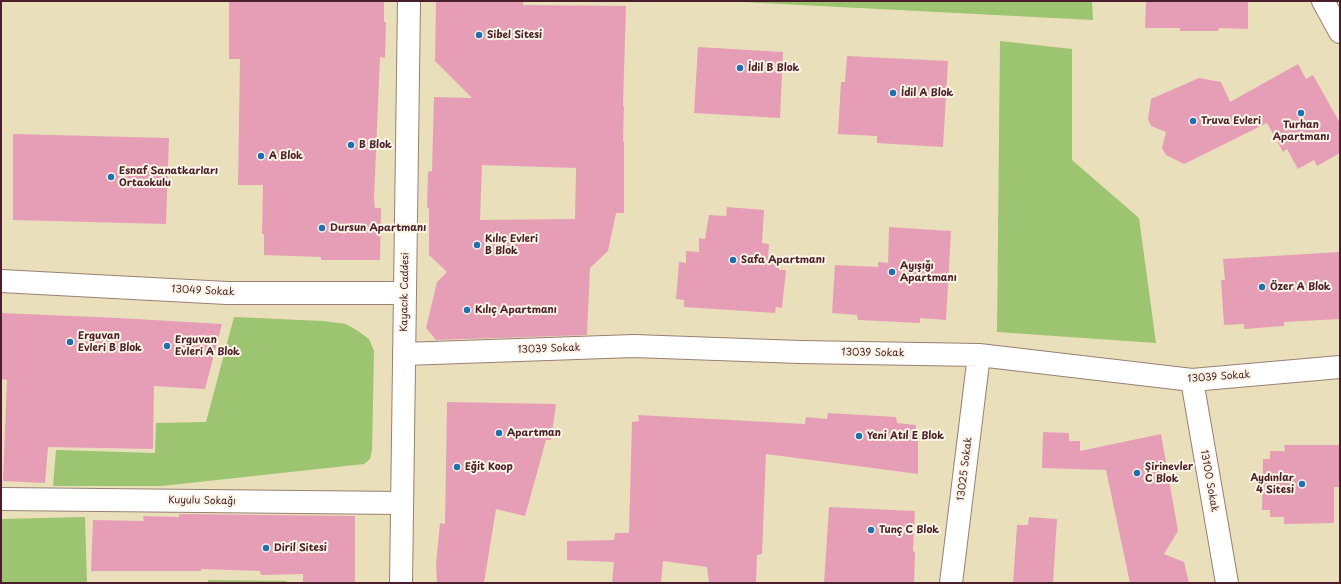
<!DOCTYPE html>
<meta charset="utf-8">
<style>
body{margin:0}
#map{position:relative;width:1341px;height:584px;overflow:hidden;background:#eadfbb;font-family:"Playpen Sans",sans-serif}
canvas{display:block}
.frame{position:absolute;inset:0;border:2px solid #4a1f2b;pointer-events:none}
</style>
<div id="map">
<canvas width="1341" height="584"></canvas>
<div class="frame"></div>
</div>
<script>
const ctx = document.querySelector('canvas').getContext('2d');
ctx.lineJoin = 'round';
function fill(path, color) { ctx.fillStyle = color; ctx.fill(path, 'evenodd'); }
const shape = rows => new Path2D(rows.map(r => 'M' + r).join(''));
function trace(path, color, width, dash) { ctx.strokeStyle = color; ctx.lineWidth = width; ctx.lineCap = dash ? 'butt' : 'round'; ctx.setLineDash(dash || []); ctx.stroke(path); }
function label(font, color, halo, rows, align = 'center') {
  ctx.font = font + ' "Playpen Sans",sans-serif'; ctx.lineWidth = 4; ctx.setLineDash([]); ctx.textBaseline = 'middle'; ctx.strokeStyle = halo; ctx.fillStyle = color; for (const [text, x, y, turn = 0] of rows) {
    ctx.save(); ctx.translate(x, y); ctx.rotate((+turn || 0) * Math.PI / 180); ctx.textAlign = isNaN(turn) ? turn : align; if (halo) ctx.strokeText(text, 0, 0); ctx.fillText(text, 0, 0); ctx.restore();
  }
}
fill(shape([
 [723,1,1092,1,1093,20],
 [1000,41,1072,49,1072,160,1139,218,1156,343,997,332],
 [234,317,323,321,346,324,358,331,369,339,374,351,372,450,370,459,364,464,162,486,53,486,56,450,155,453,156,423,206,422],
 [85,517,87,583,1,583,1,519],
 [208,580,287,581,287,583,208,583]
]), '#9dc470');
fill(shape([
 [229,1,384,1,384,22,386,22,385,58,380,57,374,198,375,208,381,208,380,260,321,260,321,257,264,255,264,234,262,234,263,185,238,185,240,59,229,59],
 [436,1,523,1,523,5,626,6,623,106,624,107,623,142,624,141,624,213,616,213,608,251,590,268,587,335,436,340,426,328,437,282,447,272,429,255,429,208,427,208,428,172,432,171,434,97,472,98,435,61],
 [482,165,576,168,575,219,480,220],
 [1146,1,1248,1,1248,29,1219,28,1218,31,1180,31,1180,28,1145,28],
 [698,47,783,52,780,118,694,113],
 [847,56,948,61,943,147,877,143,877,136,838,134,841,82,845,82],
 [1298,64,1306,79,1313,75,1340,123,1340,153,1317,166,1314,160,1298,169,1287,149,1283,152,1267,123,1184,164,1166,155,1162,148,1166,132,1151,126,1148,119,1151,99,1199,78,1221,82,1230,102],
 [13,134,169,138,166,224,13,220],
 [727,207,764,210,762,243,769,244,768,257,780,257,779,270,786,270,782,308,776,307,775,313,684,307,684,300,676,299,679,262,686,263,686,251,699,252,699,238,705,239,709,215,726,216],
 [889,227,951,231,946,320,920,318,920,323,858,320,857,315,832,313,835,265,878,267,878,262,888,263],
 [1340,252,1340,319,1284,322,1284,326,1244,329,1244,324,1224,325,1221,280,1225,280,1223,259],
 [1,313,119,318,222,324,205,389,154,386,153,449,48,447,45,483,3,481,7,380,1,379],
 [447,402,556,404,551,440,546,440,525,516,496,509,484,583,437,583,436,564,440,523,445,524],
 [828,413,896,417,897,423,916,425,916,440,918,440,918,474,766,454,762,554,757,555,756,583,709,583,707,567,663,561,661,583,612,583,614,562,567,560,567,541,614,540,615,533,629,533,632,422,639,421,638,415,805,424,806,417,827,419],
 [1043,432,1069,433,1069,441,1080,441,1080,451,1161,434,1178,531,1164,554,1184,562,1189,583,1130,583,1106,470,1042,468],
 [1284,445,1340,445,1340,487,1334,487,1334,523,1284,524,1284,517,1270,517,1270,510,1262,510,1263,459,1270,459,1270,451,1285,451],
 [829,507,915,511,913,551,915,552,914,583,824,583],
 [179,514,355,516,355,583,303,583,303,574,261,575,260,571,201,569,201,571,91,571,93,520,144,521,143,516,179,517],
 [1029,517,1057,519,1053,583,1013,583,1017,525,1028,525]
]), '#e69eb7');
const street = shape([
 [1,281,227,293,405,293],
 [404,354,634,346,800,352,979,355,1192,380,1340,367],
 [1192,380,1227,583],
 [1,499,402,503],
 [951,583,979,355]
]);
const secondary = shape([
 [1323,1,1340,32],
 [401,583,409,1]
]);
trace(street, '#9a7f73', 24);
trace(secondary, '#9a7f73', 24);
trace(street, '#fff', 22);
trace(secondary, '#fff', 22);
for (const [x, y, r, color] of [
 [479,35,4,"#1f6fb2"],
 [740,68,4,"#1f6fb2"],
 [893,93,4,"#1f6fb2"],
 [1301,113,4,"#1f6fb2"],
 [1193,121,4,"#1f6fb2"],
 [351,145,4,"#1f6fb2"],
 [261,156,4,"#1f6fb2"],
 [111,177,4,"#1f6fb2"],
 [322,228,4,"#1f6fb2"],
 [477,245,4,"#1f6fb2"],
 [733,260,4,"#1f6fb2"],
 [892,272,4,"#1f6fb2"],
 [1262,287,4,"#1f6fb2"],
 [467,310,4,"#1f6fb2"],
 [70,342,4,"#1f6fb2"],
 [167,346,4,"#1f6fb2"],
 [499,433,4,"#1f6fb2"],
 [859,436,4,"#1f6fb2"],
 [457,467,4,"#1f6fb2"],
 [1137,473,4,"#1f6fb2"],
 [1302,484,4,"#1f6fb2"],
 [871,530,4,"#1f6fb2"],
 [266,548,4,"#1f6fb2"]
]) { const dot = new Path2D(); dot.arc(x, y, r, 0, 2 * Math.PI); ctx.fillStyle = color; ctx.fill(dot); trace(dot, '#fcf5e5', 1.5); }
label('bold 10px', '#4a1f2b', '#fcf5e5', [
 ["Sibel Sitesi",487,35],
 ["İdil B Blok",748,68],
 ["İdil A Blok",901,93],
 ["Truva Evleri",1201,121],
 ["Turhan",1301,125,"center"],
 ["Apartmanı",1301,137,"center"],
 ["B Blok",359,145],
 ["A Blok",269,156],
 ["Esnaf Sanatkarları",119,171],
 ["Ortaokulu",119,183],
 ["Dursun Apartmanı",330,228],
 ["Kılıç Evleri",485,239],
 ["B Blok",485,251],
 ["Safa Apartmanı",741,260],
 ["Ayışığı",900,266],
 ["Apartmanı",900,278],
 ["Özer A Blok",1270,287],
 ["Kılıç Apartmanı",475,310],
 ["Erguvan",78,336],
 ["Evleri B Blok",78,348],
 ["Erguvan",175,340],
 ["Evleri A Blok",175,352],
 ["Apartman",507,433],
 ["Yeni Atıl E Blok",867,436],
 ["Eğit Koop",465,467],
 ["Şirinevler",1145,467],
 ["C Blok",1145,479],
 ["Aydınlar",1294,478,"right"],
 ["4 Sitesi",1294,490,"right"],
 ["Tunç C Blok",879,530],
 ["Diril Sitesi",274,548]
], 'left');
label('10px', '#4a1f2b', '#fcf5e5', [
 ["13049 Sokak",203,291,3],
 ["Kayacık Caddesi",405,292,-89],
 ["13039 Sokak",549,349,-2],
 ["13039 Sokak",873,353,1],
 ["13039 Sokak",1219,377,-4],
 ["13025 Sokak",965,469,-83],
 ["13100 Sokak",1209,481,80],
 ["Kuyulu Sokağı",202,501,1]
]);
</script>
